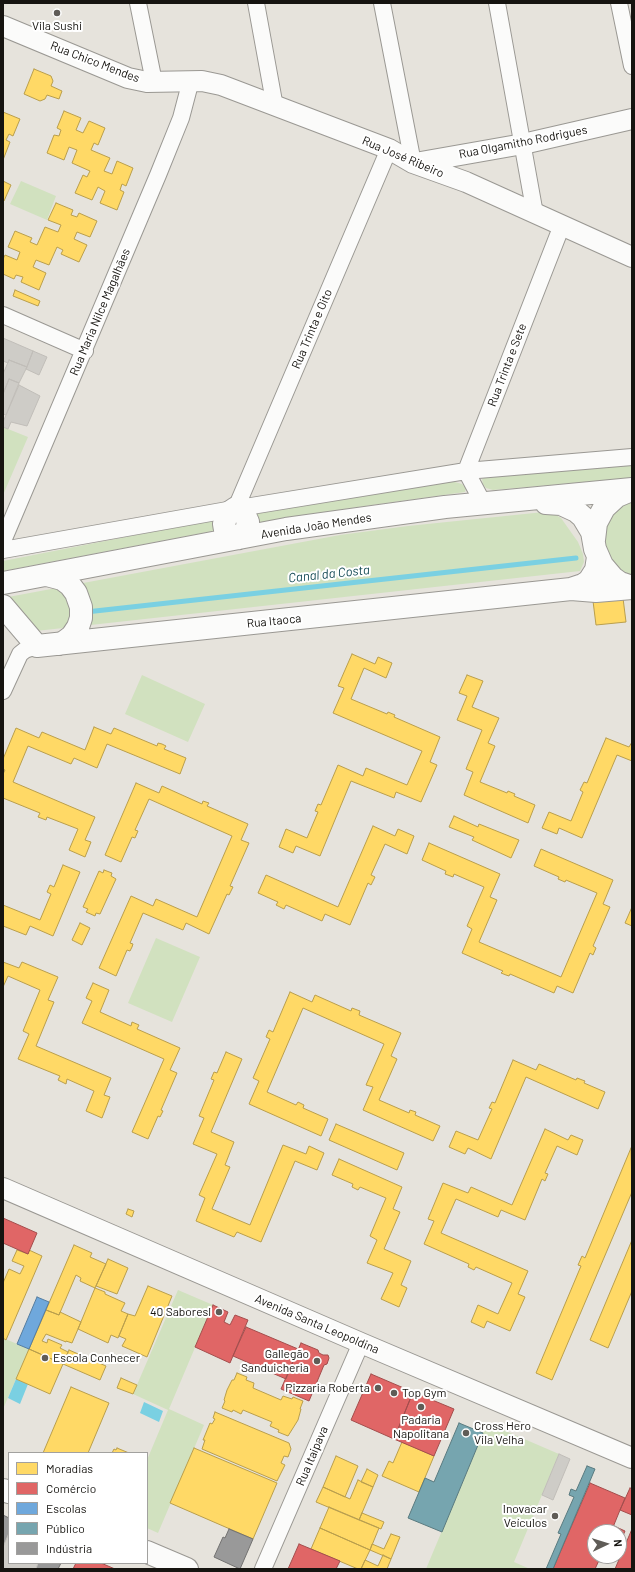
<!DOCTYPE html>
<meta charset="utf-8">
<style>
body{margin:0}
#map{position:relative;width:635px;height:1572px;overflow:hidden;background:#e6e3dc;font-family:Barlow,sans-serif}
canvas{display:block}
.frame{position:absolute;inset:0;border:4px solid #161410;pointer-events:none}
.legend{position:absolute;left:8px;top:1452px;width:140px;height:112px;box-sizing:border-box;background:#fff;border:1px solid #a2a19f;margin:0;padding:5px 7px;list-style:none;font-size:12px;color:#161410}
.legend li{display:flex;align-items:center;gap:8px;height:20px}
.legend b{width:20px;border:1px solid #a2a19f}
.north{position:absolute;left:587px;top:1524px;width:40px;height:40px;box-sizing:border-box;background:#fff;border:1px solid #a2a19f;border-radius:50%;rotate:86deg;font-size:11px;font-weight:700;line-height:16px;text-align:center;color:#161410}
.north::after{content:'';display:block;margin:auto;width:14px;height:18px;background:#5f5c57;clip-path:polygon(50% 0,100% 100%,50% 72%,0 100%)}
</style>
<div id="map">
<canvas width="635" height="1572"></canvas>
<div class="frame"></div>
<ul class="legend">
<li><b style="height:11px;background:#ffd966"></b>Moradias</li>
<li><b style="height:11px;background:#e06666"></b>Comércio</li>
<li><b style="height:11px;background:#6fa8dc"></b>Escolas</li>
<li><b style="height:11px;background:#76a5af"></b>Público</li>
<li><b style="height:11px;background:#999"></b>Indústria</li>
</ul>
<div class="north">N</div>
</div>
<script>
const ctx = document.querySelector('canvas').getContext('2d');
ctx.lineJoin = 'round';
function fill(path, color) { ctx.fillStyle = color; ctx.fill(path, 'evenodd'); }
const shape = rows => new Path2D(rows.map(r => 'M' + r).join(''));
function trace(path, color, width, dash) { ctx.strokeStyle = color; ctx.lineWidth = width; ctx.lineCap = dash ? 'butt' : 'round'; ctx.setLineDash(dash || []); ctx.stroke(path); }
function label(font, color, halo, rows, align = 'center') {
  ctx.font = font + ' Barlow,sans-serif'; ctx.lineWidth = 4; ctx.setLineDash([]); ctx.textBaseline = 'middle'; ctx.strokeStyle = halo; ctx.fillStyle = color; for (const [text, x, y, turn = 0] of rows) {
    ctx.save(); ctx.translate(x, y); ctx.rotate((+turn || 0) * Math.PI / 180); ctx.textAlign = isNaN(turn) ? turn : align; if (halo) ctx.strokeText(text, 0, 0); ctx.fillText(text, 0, 0); ctx.restore();
  }
}
fill(shape([
 [21,181,56,196,47,220,10,204],
 [3,427,28,437,3,495],
 [632,464,632,478,493,490,486,488,483,484,482,479,484,478],
 [451,481,462,484,466,488,465,492,358,507,259,523,256,522,252,513],
 [632,502,632,578,625,575,610,561,604,542,606,528,612,516,622,506],
 [544,512,553,513,561,518,578,542,583,554,584,562,580,571,36,631,3,598,340,535,408,526],
 [212,520,215,521,216,529,213,531,3,571,3,561],
 [142,675,205,704,188,742,125,714],
 [156,938,200,957,172,1022,128,1003],
 [178,1290,213,1305,169,1409,204,1425,158,1533,147,1528,147,1460,168,1410,133,1394],
 [3,1338,29,1349,3,1409],
 [487,1423,559,1454,514,1562,530,1569,426,1569]
]), '#d1e1bf');
fill(shape([
 [16,1379,28,1384,20,1404,8,1398],
 [144,1402,163,1411,159,1422,140,1413]
]), '#7ad0e2');
const homes = shape([
 [34,69,51,76,53,81,51,86,62,91,59,99,47,95,45,99,40,101,24,94,34,69],
 [64,111,81,118,76,130,83,133,89,121,105,128,98,145,94,143,91,150,110,158,104,171,112,174,117,161,133,168,126,186,122,184,120,190,124,192,117,210,100,203,105,191,98,187,92,200,75,193,83,175,87,177,90,171,72,163,77,150,69,147,64,160,47,153,54,135,59,136,61,130,57,128,64,111],
 [3,112,20,119,13,136,9,134,6,140,10,142,3,160,3,112],
 [3,181,11,185,4,201,3,201,3,181],
 [56,203,73,210,71,215,77,217,79,213,97,221,90,237,77,232,74,239,87,245,79,262,61,254,63,250,57,247,49,265,36,260,33,267,46,273,39,290,21,282,23,277,16,275,14,279,3,274,3,259,5,255,17,260,20,252,8,247,15,231,32,238,30,242,37,245,45,227,58,232,61,225,48,220,56,203],
 [15,290,40,301,38,306,13,296,15,290],
 [623,598,626,622,596,625,593,601,623,598],
 [352,654,375,664,378,657,392,663,386,678,364,668,351,699,387,714,388,712,395,715,394,717,440,737,430,762,437,765,421,802,396,792,394,798,351,781,320,856,296,846,293,853,279,847,286,829,307,838,318,812,315,811,318,804,321,805,338,765,363,776,366,768,407,785,422,751,333,713,344,688,338,686,352,654],
 [467,675,483,681,472,707,499,718,488,743,495,746,480,782,507,793,508,791,515,794,514,796,535,805,528,823,464,795,473,772,466,769,482,730,457,720,467,696,459,693,467,675],
 [94,727,111,734,114,728,157,746,158,743,162,744,166,746,164,749,186,758,180,774,107,744,97,768,74,758,71,764,28,746,13,782,95,817,85,840,91,842,85,857,69,850,78,829,47,817,46,820,38,817,40,813,3,798,3,774,5,770,3,769,3,759,16,728,39,738,42,732,85,750,94,727],
 [606,738,629,747,632,742,632,761,617,755,582,838,559,828,557,834,542,828,549,812,571,821,583,792,580,790,584,782,587,783,606,738],
 [136,783,159,793,162,786,202,804,203,801,209,803,207,806,248,824,241,840,249,843,230,886,233,887,229,895,227,894,209,934,186,923,183,930,143,913,130,943,133,944,132,947,130,951,127,950,116,976,99,968,131,896,153,906,156,899,197,917,232,836,149,799,135,830,138,831,135,838,132,837,121,862,105,855,136,783],
 [454,816,478,827,479,824,519,840,511,858,472,840,474,837,449,827,454,816],
 [373,826,395,836,398,829,414,836,407,854,385,844,371,875,375,877,371,885,368,883,350,925,325,914,322,921,286,905,284,909,276,905,278,902,258,893,266,875,338,907,373,826],
 [429,843,500,874,490,897,497,900,479,942,561,977,597,893,566,880,565,882,558,879,559,877,534,866,541,849,613,880,603,904,610,907,593,946,596,948,593,955,590,953,573,993,557,986,554,993,510,974,509,976,506,975,501,973,503,971,462,953,472,929,467,926,484,887,454,874,453,877,445,874,446,871,422,860,429,843],
 [63,865,80,872,53,936,30,926,26,935,3,926,3,905,40,920,51,894,47,892,50,885,54,887,63,865],
 [104,870,112,873,111,876,116,879,100,914,96,913,95,916,86,912,88,909,83,907,99,871,103,873,104,870],
 [632,907,632,926,625,923,632,907],
 [80,923,90,928,82,945,72,940,80,923],
 [3,962,19,968,22,962,58,977,48,1000,54,1002,36,1046,111,1078,104,1095,110,1097,102,1118,86,1111,94,1091,67,1079,66,1084,58,1080,60,1076,18,1059,29,1034,23,1031,40,990,8,976,3,987,3,962],
 [93,983,109,990,100,1012,131,1026,132,1022,139,1025,137,1029,180,1048,170,1070,177,1073,161,1110,163,1111,160,1117,158,1116,148,1139,132,1132,164,1059,82,1023,92,1001,86,998,93,983],
 [290,992,312,1002,315,995,351,1011,352,1008,360,1011,359,1015,401,1033,391,1056,397,1059,379,1100,409,1113,410,1110,416,1112,415,1115,440,1126,433,1141,363,1110,373,1087,366,1085,384,1044,303,1008,267,1092,296,1105,298,1102,304,1105,303,1108,328,1119,321,1136,249,1104,259,1081,253,1078,270,1039,266,1037,269,1030,273,1032,290,992],
 [226,1052,242,1059,211,1132,234,1142,225,1165,230,1167,212,1209,250,1225,283,1145,306,1154,309,1146,324,1153,317,1170,295,1161,261,1242,237,1232,234,1237,196,1221,205,1198,199,1195,217,1154,193,1144,204,1118,199,1116,214,1080,211,1079,214,1072,217,1073,226,1052],
 [513,1060,536,1070,539,1064,576,1080,577,1078,585,1081,584,1083,605,1092,598,1109,526,1077,491,1159,468,1148,465,1154,449,1147,456,1131,478,1140,492,1109,489,1108,492,1102,495,1103,513,1060],
 [336,1124,404,1153,397,1170,329,1140,336,1124],
 [545,1129,568,1140,571,1135,583,1140,577,1155,557,1146,545,1173,548,1174,545,1181,542,1179,525,1220,501,1210,498,1217,456,1199,441,1233,528,1271,518,1294,525,1297,510,1331,487,1321,484,1328,471,1322,478,1305,498,1314,512,1283,476,1267,474,1270,468,1267,469,1264,424,1244,434,1221,428,1219,443,1183,468,1193,471,1187,512,1205,545,1129],
 [631,1148,632,1192,552,1380,536,1373,581,1266,578,1265,582,1256,585,1258,631,1148],
 [339,1159,402,1187,393,1209,400,1212,384,1249,411,1261,401,1285,407,1288,399,1307,381,1299,393,1273,367,1263,377,1240,370,1236,386,1198,360,1187,358,1190,352,1187,353,1184,332,1175,339,1159],
 [128,1209,134,1211,132,1217,126,1214,128,1209],
 [632,1240,632,1291,608,1348,590,1340,632,1240],
 [74,1245,92,1253,90,1257,106,1264,95,1288,80,1281,81,1278,76,1275,59,1315,46,1310,74,1245],
 [17,1250,28,1254,29,1250,42,1256,6,1340,3,1338,3,1283,9,1269,20,1274,24,1266,12,1261,17,1250],
 [108,1259,128,1268,117,1294,96,1286,108,1259],
 [148,1286,172,1296,147,1357,122,1346,126,1339,119,1336,128,1314,135,1316,148,1286],
 [95,1288,105,1292,105,1294,125,1303,121,1311,128,1314,118,1338,111,1335,108,1343,78,1329,95,1288],
 [46,1310,59,1315,60,1312,81,1322,72,1343,66,1341,66,1342,46,1334,42,1341,47,1343,48,1339,62,1345,60,1348,68,1352,63,1364,29,1349,46,1310],
 [29,1349,63,1364,50,1394,16,1379,29,1349],
 [69,1350,106,1366,100,1380,63,1364,69,1350],
 [237,1373,247,1377,246,1380,254,1383,253,1388,281,1400,283,1396,292,1399,293,1397,303,1401,300,1409,301,1409,298,1420,288,1436,278,1432,279,1430,270,1426,272,1422,243,1410,241,1414,233,1410,232,1412,222,1408,225,1401,224,1400,227,1390,232,1380,234,1380,237,1373],
 [121,1378,137,1385,133,1394,117,1388,121,1378],
 [71,1387,109,1403,88,1453,43,1453,71,1387],
 [215,1412,289,1443,291,1449,288,1457,284,1456,281,1463,285,1465,277,1481,202,1449,205,1440,203,1440,210,1423,212,1424,215,1419,213,1418,215,1412],
 [402,1442,434,1456,419,1492,382,1476,389,1461,393,1463,402,1442],
 [117,1448,129,1453,112,1453,114,1449,116,1450,117,1448],
 [194,1448,277,1483,253,1539,170,1503,194,1448],
 [336,1456,358,1466,345,1497,323,1487,336,1456],
 [367,1469,378,1475,373,1487,361,1482,367,1469],
 [358,1480,373,1487,359,1520,316,1502,323,1487,350,1499,358,1480],
 [329,1507,379,1528,370,1550,320,1528,329,1507],
 [362,1513,384,1522,381,1529,359,1520,362,1513],
 [320,1528,370,1550,361,1569,358,1569,311,1549,320,1528],
 [391,1534,400,1537,391,1559,370,1550,372,1544,384,1549,391,1534],
 [383,1555,391,1559,387,1569,361,1569,365,1560,378,1566,383,1555]
]);
fill(homes, '#ffd966');
trace(homes, '#b99e4c', 1);
const shops = shape([
 [3,1218,37,1233,28,1254,3,1243,3,1218],
 [213,1305,228,1312,224,1322,230,1325,235,1315,248,1320,230,1363,195,1347,213,1305],
 [246,1327,298,1349,286,1379,233,1356,246,1327],
 [301,1343,318,1350,319,1353,323,1355,328,1355,329,1358,327,1364,324,1365,309,1401,281,1389,301,1343],
 [371,1374,413,1392,394,1439,351,1420,371,1374],
 [413,1392,454,1409,434,1456,394,1439,413,1392],
 [590,1483,625,1498,620,1510,611,1532,595,1532,595,1556,601,1556,595,1569,553,1569,590,1483],
 [630,1488,632,1489,632,1515,620,1510,630,1488],
 [614,1526,625,1531,619,1545,619,1532,611,1532,614,1526],
 [632,1529,632,1569,615,1569,632,1529],
 [299,1544,340,1561,336,1569,288,1569,299,1544],
 [601,1556,614,1556,612,1562,600,1558,601,1556],
 [76,1563,101,1563,115,1569,73,1569,76,1563]
]);
fill(shops, '#e06666');
trace(shops, '#a34d4c', 1);
const schools = shape([
 [37,1297,49,1302,29,1349,17,1344,37,1297]
]);
fill(schools, '#6fa8dc');
trace(schools, '#547c9f', 1);
const public = shape([
 [459,1423,483,1433,442,1532,408,1518,425,1478,434,1482,459,1423],
 [587,1466,595,1469,553,1569,546,1569,561,1534,558,1533,574,1497,569,1495,571,1489,576,1491,587,1466]
]);
fill(public, '#76a5af');
trace(public, '#597a7f', 1);
const industry = shape([
 [3,1515,9,1518,9,1563,61,1563,58,1569,3,1569,3,1515],
 [229,1529,253,1539,240,1569,214,1557,223,1537,225,1538,229,1529]
]);
fill(industry, '#999');
trace(industry, '#727170', 1);
trace(shape([
 [86,612,576,558]
]), '#7ad0e2', 5);
const building = shape([
 [3,338,33,351,27,367,9,360,8,363,3,361,3,338],
 [33,351,47,357,39,375,26,369,33,351],
 [9,360,27,367,19,383,9,379,3,394,3,374,9,360],
 [9,379,19,383,6,415,3,414,3,394,9,379],
 [19,385,40,396,27,426,11,422,8,429,3,427,3,422,19,385],
 [559,1454,570,1459,553,1500,542,1495,559,1454],
 [9,1533,9,1563,38,1563,36,1569,3,1569,3,1547,9,1533]
]);
fill(building, '#ceccc7');
trace(building, '#c0bdb8', 1);
const minor = shape([
 [138,3,154,82],
 [256,3,275,107],
 [382,3,413,163],
 [497,3,535,214],
 [619,3,632,66],
 [3,315,85,351],
 [483,503,466,471,562,225],
 [236,508,389,149],
 [3,541,158,175,181,118,191,80],
 [3,550,233,509,466,471,632,457],
 [3,691,20,654,25,650,37,646],
 [263,1569,361,1343]
]);
const tertiary = shape([
 [3,26,128,78,147,82,202,81,221,85,389,149,413,163,466,182,632,257],
 [415,163,523,144,632,119],
 [3,1188,361,1343,632,1458]
]);
const secondary = shape([
 [546,503,561,504,576,511,583,517,592,532,595,549,602,565,613,578,620,583,632,587],
 [236,508,244,513,248,522,246,531,239,538,229,534,225,530,224,524,227,514,236,508],
 [594,540,596,523,604,508,617,496,629,491],
 [47,575,62,579,70,585,76,593,81,607,81,618,78,627,72,636,64,642,59,644],
 [3,583,286,529,445,507,632,489],
 [571,589,596,591,632,588],
 [3,606,37,646,571,589,583,585,589,581,596,570,598,557]
]);
const primary = shape([
 [3,1490,9,1492],
 [147,1552,187,1569]
]);
trace(minor, '#9a9893', 18);
trace(tertiary, '#9a9893', 22);
trace(secondary, '#9a9893', 24);
trace(primary, '#9a9893', 24);
trace(minor, '#fbfbfa', 16);
trace(tertiary, '#fbfbfa', 20);
trace(secondary, '#fbfbfa', 22);
trace(primary, '#fbfbfa', 22);
for (const [x, y, r, color] of [
 [57,13,4,"#5f5c57"],
 [219,1312,4,"#5f5c57"],
 [45,1358,4,"#5f5c57"],
 [317,1361,4,"#5f5c57"],
 [378,1388,4,"#5f5c57"],
 [394,1393,4,"#5f5c57"],
 [421,1407,4,"#5f5c57"],
 [466,1433,4,"#5f5c57"],
 [555,1516,4,"#5f5c57"]
]) { const dot = new Path2D(); dot.arc(x, y, r, 0, 2 * Math.PI); ctx.fillStyle = color; ctx.fill(dot); trace(dot, '#fff', 1.5); }
label('12px', '#161410', '#fff', [
 ["Vila Sushi",57,26,"center"],
 ["40 Saboresl",211,1312],
 ["Gallegão",309,1354],
 ["Sanduicheria",309,1368],
 ["Escola Conhecer",53,1358,"left"],
 ["Pizzaria Roberta",370,1388],
 ["Top Gym",402,1393,"left"],
 ["Padaria",421,1420,"center"],
 ["Napolitana",421,1434,"center"],
 ["Cross Hero",474,1426,"left"],
 ["Vila Velha",474,1440,"left"],
 ["Inovacar",547,1509],
 ["Veículos",547,1523]
], 'right');
label('12px', '#161410', '#fff', [
 ["Rua Chico Mendes",95,62,21],
 ["Rua Olgamitho Rodrigues",523,142,-11],
 ["Rua José Ribeiro",403,157,23],
 ["Rua Maria Nilce Magalhães",100,312,-67],
 ["Rua Trinta e Oito",312,329,-67],
 ["Rua Trinta e Sete",507,365,-69],
 ["Avenida João Mendes",316,526,-9],
 ["Rua Itaoca",274,621,-6],
 ["Avenida Santa Leopoldina",317,1324,23],
 ["Rua Itaipava",312,1456,-67]
]);
label('italic 13px', '#154b56', '#fff', [
 ["Canal da Costa",329,574,-6]
]);
</script>
